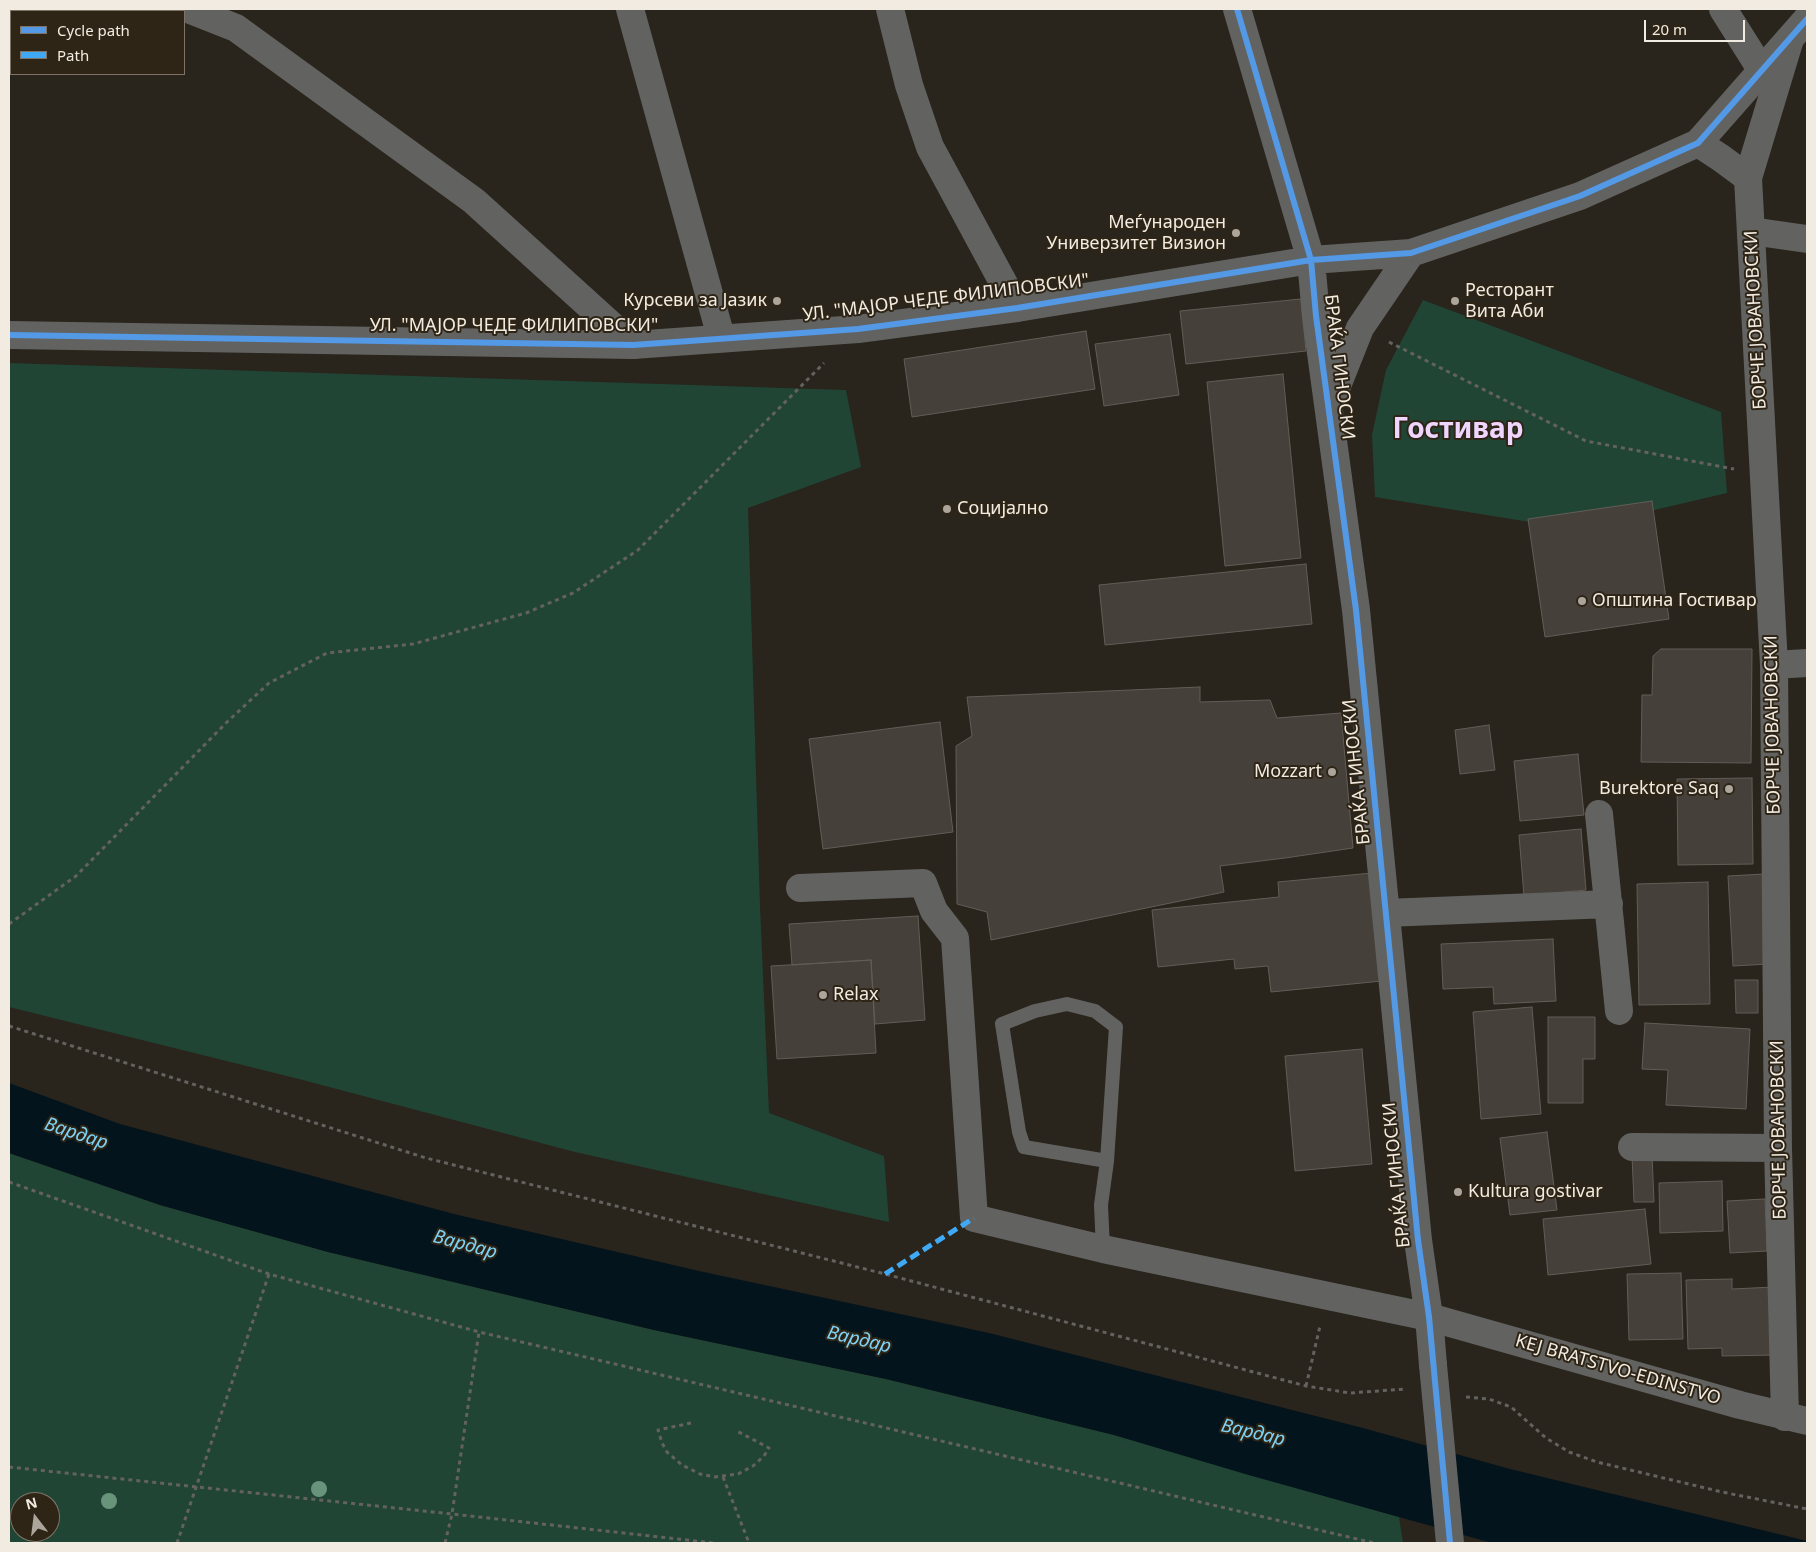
<!DOCTYPE html>
<meta charset="utf-8">
<style>
body{margin:0}
#map{position:relative;width:1816px;height:1552px;overflow:hidden;background:#29241c;font-family:"Noto Sans",sans-serif}
canvas{display:block}
.frame{position:absolute;inset:0;border:10px solid #f1ebe1;pointer-events:none}
.legend{position:absolute;left:10px;top:10px;width:175px;height:65px;box-sizing:border-box;background:#2f2516;border:1px solid #7d7467;margin:0;padding:6px 9px;list-style:none;font-size:15px;color:#f1ebe1}
.legend li{display:flex;align-items:center;gap:10px;height:25px}
.legend b{width:25px;border:1px solid #7d7467}
.north{position:absolute;left:10px;top:1492px;width:50px;height:50px;box-sizing:border-box;background:#2f2516;border:1px solid #7d7467;border-radius:50%;rotate:345deg;font-size:14px;font-weight:700;line-height:20px;text-align:center;color:#f1ebe1}
.north::after{content:'';display:block;margin:auto;width:18px;height:22px;background:#aba59c;clip-path:polygon(50% 0,100% 100%,50% 72%,0 100%)}
.scale{position:absolute;left:1644px;top:20px;width:101px;height:22px;box-sizing:border-box;border:2px solid #f1ebe1;border-top:0;padding-left:6px;font-size:15px;line-height:18px;white-space:nowrap;color:#f1ebe1;-webkit-text-stroke:4px #2f2516;paint-order:stroke}
</style>
<div id="map">
<canvas width="1816" height="1552"></canvas>
<div class="frame"></div>
<ul class="legend">
<li><b style="height:6px;background:#5399e6"></b>Cycle path</li>
<li><b style="height:6px;background:#3fa9f5"></b>Path</li>
</ul>
<div class="north">N</div>
<div class="scale">20 m</div>
</div>
<script>
const ctx = document.querySelector('canvas').getContext('2d');
ctx.lineJoin = 'round';
function fill(path, color) { ctx.fillStyle = color; ctx.fill(path, 'evenodd'); }
const shape = rows => new Path2D(rows.map(r => 'M' + r).join(''));
function trace(path, color, width, dash) { ctx.strokeStyle = color; ctx.lineWidth = width; ctx.lineCap = dash ? 'butt' : 'round'; ctx.setLineDash(dash || []); ctx.stroke(path); }
function label(font, color, halo, rows, align = 'center') {
  ctx.font = font + ' "Noto Sans",sans-serif'; ctx.lineWidth = 4; ctx.setLineDash([]); ctx.textBaseline = 'middle'; ctx.strokeStyle = halo; ctx.fillStyle = color; for (const [text, x, y, turn = 0] of rows) {
    ctx.save(); ctx.translate(x, y); ctx.rotate((+turn || 0) * Math.PI / 180); ctx.textAlign = isNaN(turn) ? turn : align; if (halo) ctx.strokeText(text, 0, 0); ctx.fillText(text, 0, 0); ctx.restore();
  }
}
fill(shape([
 [1423,300,1721,412,1727,493,1573,529,1375,497,1372,435,1386,370],
 [9,363,846,390,861,467,748,508,760,906,769,1113,884,1156,889,1222,575,1152,299,1079,9,1007],
 [9,1153,160,1205,328,1252,654,1330,886,1379,1114,1435,1399,1517,1403,1543,9,1543],
 [20,1502,50,1502,50,1532,20,1532]
]), '#214534');
fill(shape([
 [9,1083,120,1124,454,1214,699,1271,989,1333,1363,1428,1510,1469,1807,1541,1807,1543,1492,1543,1245,1474,1114,1435,886,1379,654,1330,328,1252,160,1205,9,1153]
]), '#04141c');
const building = shape([
 [1301,299,1306,351,1186,364,1180,311,1301,299],
 [1086,331,1095,389,912,417,904,359,1086,331],
 [1170,334,1179,395,1104,406,1095,344,1170,334],
 [1283,374,1301,558,1225,566,1207,382,1283,374],
 [1652,501,1669,619,1545,637,1528,519,1652,501],
 [1306,564,1312,624,1105,645,1099,585,1306,564],
 [1661,649,1752,649,1751,763,1641,762,1642,695,1652,695,1653,656,1661,649],
 [1200,687,1200,702,1270,700,1277,718,1341,713,1353,848,1285,858,1220,866,1224,892,991,940,987,912,957,904,956,746,972,736,967,697,1200,687],
 [940,722,953,832,823,849,809,739,940,722],
 [1489,725,1495,770,1460,774,1455,730,1489,725],
 [1578,754,1584,815,1520,821,1514,761,1578,754],
 [1752,778,1753,864,1678,865,1677,779,1752,778],
 [1581,829,1586,890,1524,896,1519,835,1581,829],
 [1372,873,1382,981,1271,992,1268,966,1235,969,1234,959,1158,967,1152,910,1279,897,1278,882,1372,873],
 [1764,874,1769,964,1733,966,1728,876,1764,874],
 [1708,882,1710,1004,1639,1005,1637,884,1708,882],
 [918,916,925,1020,875,1024,871,960,792,965,789,924,918,916],
 [1553,939,1556,1001,1494,1004,1493,987,1443,989,1441,944,1553,939],
 [871,960,876,1053,777,1059,771,966,871,960],
 [1735,980,1758,980,1758,1013,1736,1013,1735,980],
 [1532,1007,1541,1114,1481,1119,1473,1012,1532,1007],
 [1548,1017,1595,1017,1595,1059,1583,1059,1583,1103,1548,1103,1548,1017],
 [1645,1023,1750,1029,1746,1109,1666,1105,1668,1070,1642,1069,1645,1023],
 [1362,1049,1372,1164,1295,1171,1285,1056,1362,1049],
 [1547,1132,1557,1210,1510,1215,1500,1138,1547,1132],
 [1652,1154,1654,1202,1634,1202,1632,1156,1652,1154],
 [1722,1181,1723,1231,1660,1233,1659,1183,1722,1181],
 [1765,1199,1767,1251,1730,1253,1727,1201,1765,1199],
 [1645,1209,1651,1264,1548,1275,1543,1219,1645,1209],
 [1681,1273,1683,1339,1629,1340,1627,1274,1681,1273],
 [1732,1279,1732,1289,1774,1287,1776,1355,1722,1356,1722,1348,1688,1349,1686,1280,1732,1279]
]);
fill(building, '#46403a');
trace(building, '#635d57', 1);
trace(shape([
 [1389,342,1586,441,1734,469],
 [9,924,76,876,227,722,269,683,327,653,413,644,526,613,573,593,638,550,824,363],
 [9,1026,426,1158,885,1274,1306,1386,1350,1393,1405,1389],
 [9,1182,269,1274,479,1332,1374,1543],
 [1306,1386,1320,1326],
 [1466,1397,1489,1399,1511,1407,1546,1438,1569,1452,1597,1462,1722,1492,1807,1509],
 [691,1423,658,1430,662,1443,667,1452,682,1465,700,1474,715,1477,738,1474,753,1466,764,1456,769,1448,735,1430],
 [9,1467,452,1514,714,1543],
 [723,1477,749,1543],
 [177,1543,269,1274],
 [445,1543,452,1514,479,1332]
]), '#63625f', 3, [4, 4]);
trace(shape([
 [1103,1249,1101,1205,1107,1161,1116,1027,1095,1011,1067,1004,1035,1011,1002,1024,1019,1132,1024,1147,1107,1161]
]), '#626361', 14);
trace(shape([
 [188,9,236,28,474,201,633,345],
 [630,9,721,337],
 [890,9,909,85,930,147,1017,308],
 [1723,9,1762,71],
 [1698,143,1721,158,1748,178],
 [1751,231,1807,239],
 [1774,665,1807,663],
 [1599,814,1619,1011],
 [800,888,923,883,934,911,955,938,974,1218,1103,1249,1429,1317],
 [1386,913,1609,904],
 [1632,1147,1778,1148],
 [1785,1417,1778,1148,1774,665,1748,178,1790,39]
]), '#626361', 28);
trace(shape([
 [1237,9,1311,260,1316,316,1356,610,1418,1240,1429,1317,1433,1365],
 [9,335,633,345,858,329,1017,308,1311,260,1411,253,1580,196,1698,143,1807,19],
 [1329,406,1360,328,1411,253],
 [1429,1317,1740,1405,1807,1421]
]), '#626361', 28);
trace(shape([
 [1433,1365,1450,1543]
]), '#626361', 28);
trace(shape([
 [885,1274,974,1218]
]), '#3fa9f5', 5, [10, 5]);
trace(shape([
 [1237,9,1311,260,1316,316,1356,610,1418,1240,1429,1317,1450,1543],
 [9,335,633,345,858,329,1017,308,1311,260,1411,253,1580,196,1698,143,1807,19]
]), '#5399e6', 6);
ctx.fillStyle = '#69947c';
for (const [x, y] of [
 [319,1489],
 [109,1501]
]) { ctx.beginPath(); ctx.arc(x, y, 8, 0, 2 * Math.PI); ctx.fill(); }
for (const [x, y, r, color] of [
 [1236,233,5,"#aba59c"],
 [777,301,5,"#aba59c"],
 [1455,301,5,"#aba59c"],
 [947,509,5,"#aba59c"],
 [1582,601,5,"#aba59c"],
 [1332,772,5,"#aba59c"],
 [1729,789,5,"#aba59c"],
 [823,995,5,"#aba59c"],
 [1458,1192,5,"#aba59c"]
]) { const dot = new Path2D(); dot.arc(x, y, r, 0, 2 * Math.PI); ctx.fillStyle = color; ctx.fill(dot); trace(dot, '#2f2516', 2); }
label('18px', '#f1ebe1', '#2f2516', [
 ["Меѓународен",1226,223,"right"],
 ["Универзитет Визион",1226,244,"right"],
 ["Ресторант",1465,291],
 ["Вита Аби",1465,312],
 ["Курсеви за Јазик",767,301,"right"],
 ["Социјално",957,509],
 ["Општина Гостивар",1592,601],
 ["Mozzart",1322,772,"right"],
 ["Burektore Saq",1719,789,"right"],
 ["Relax",833,995],
 ["Kultura gostivar",1468,1192]
], 'left');
label('18px', '#f1ebe1', '#2f2516', [
 ["УЛ. \"МАЈОР ЧЕДЕ ФИЛИПОВСКИ\"",946,298,-7],
 ["БОРЧЕ ЈОВАНОВСКИ",1756,320,-93],
 ["УЛ. \"МАЈОР ЧЕДЕ ФИЛИПОВСКИ\"",514,326],
 ["БРАЌА ГИНОСКИ",1339,367,83],
 ["БОРЧЕ ЈОВАНОВСКИ",1773,725,-91],
 ["БРАЌА ГИНОСКИ",1357,772,-96],
 ["БОРЧЕ ЈОВАНОВСКИ",1779,1130,-91],
 ["БРАЌА ГИНОСКИ",1397,1175,-96],
 ["KEJ BRATSTVO-EDINSTVO",1618,1370,16]
]);
label('italic 19px', '#7dd2f5', '#2f2516', [
 ["Вардар",76,1134,18],
 ["Вардар",465,1245,15],
 ["Вардар",859,1340,13],
 ["Вардар",1253,1433,13]
]);
label('bold 28px', '#efd6ff', '#2f2516', [
 ["Гостивар",1458,430]
]);
</script>
